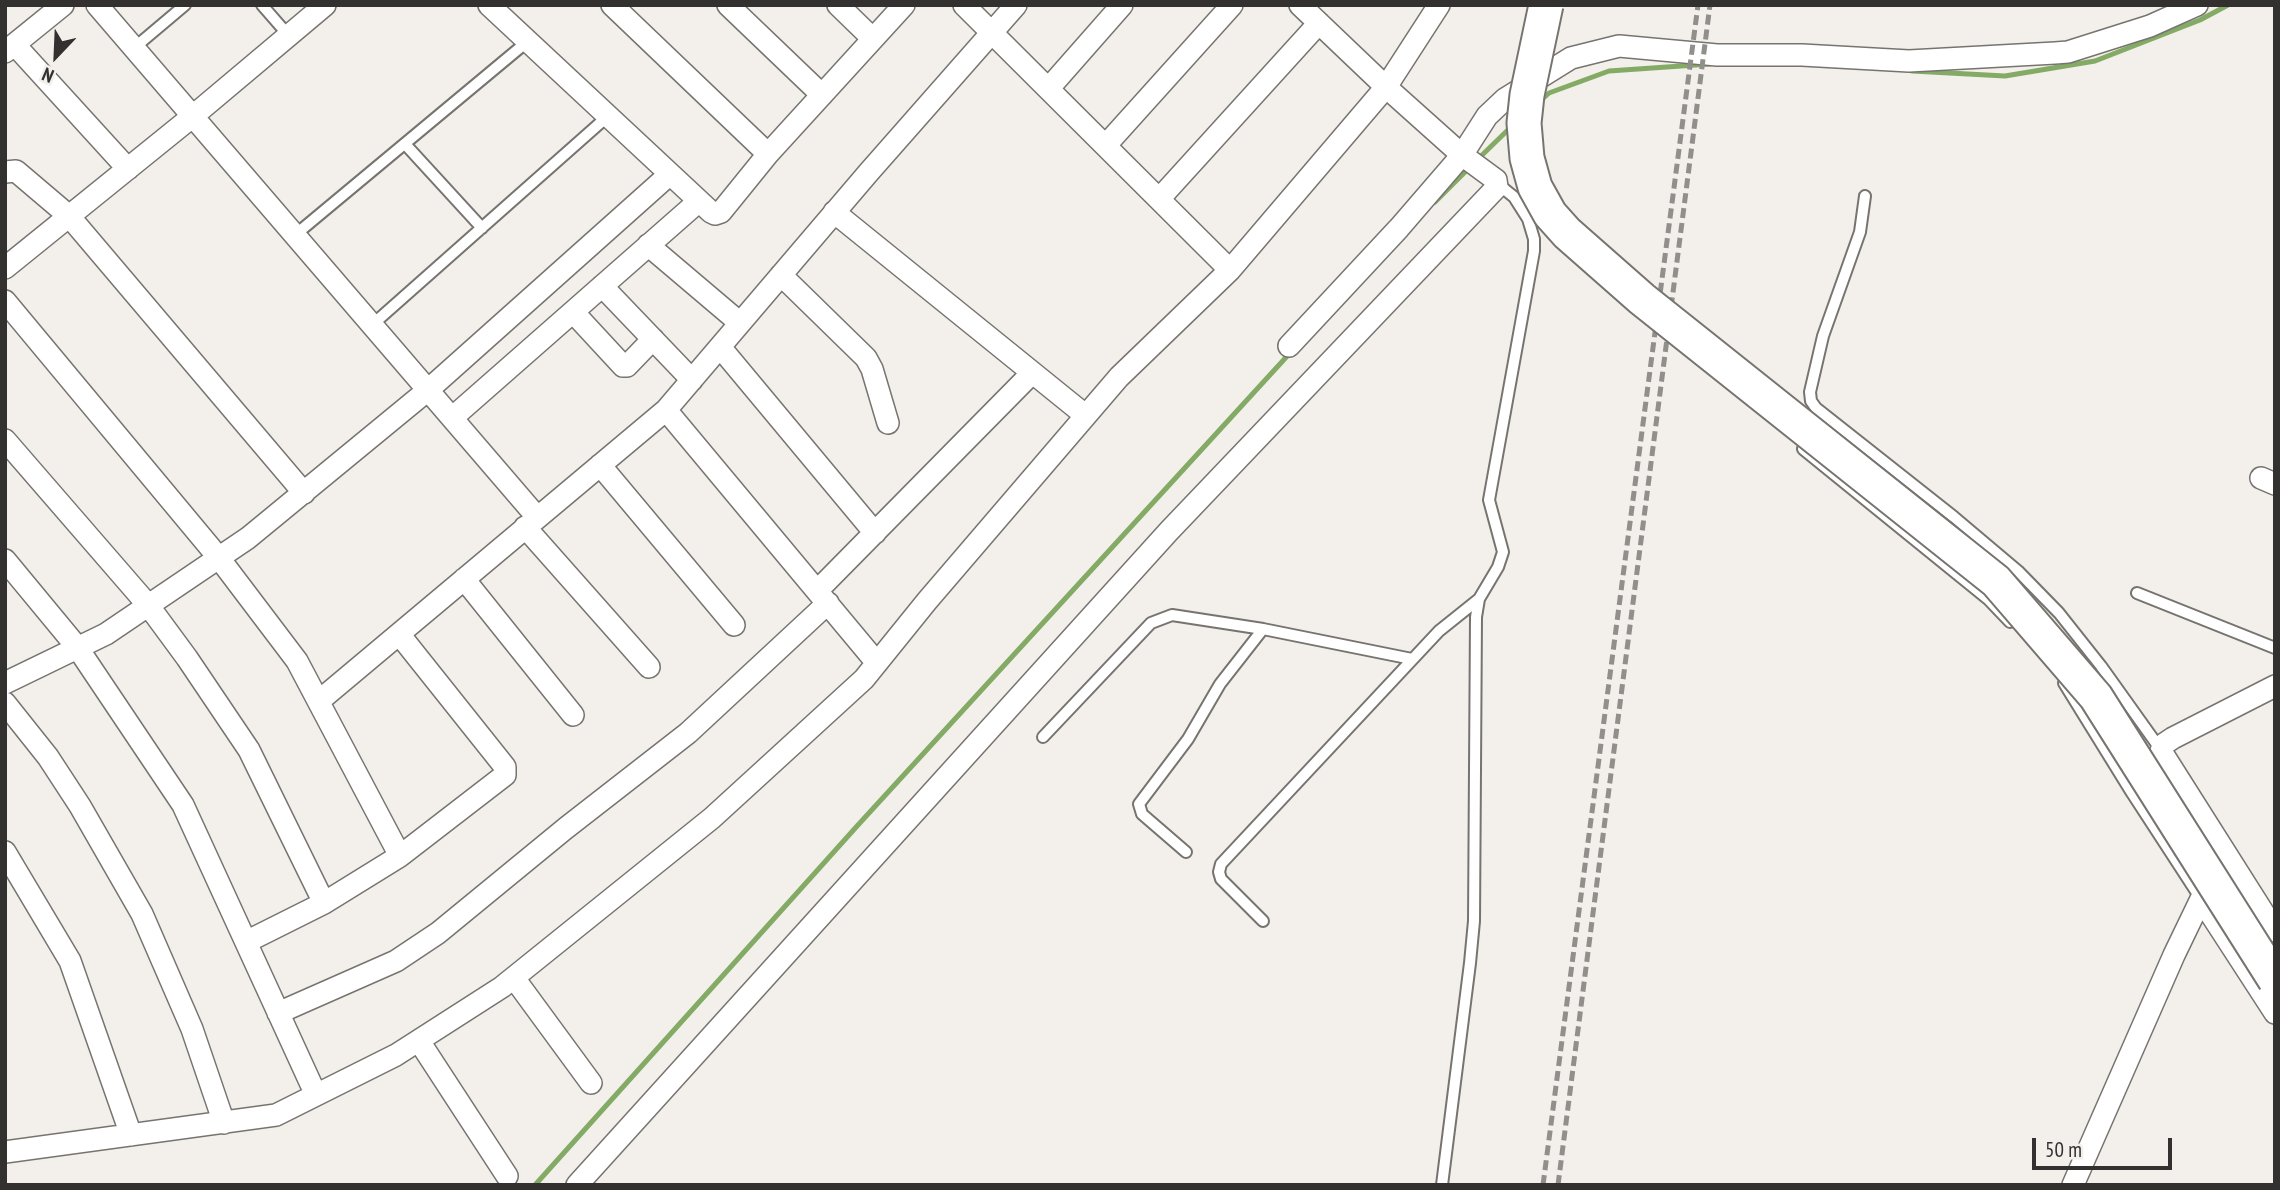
<!DOCTYPE html>
<style>
body{margin:0}
#map{position:relative;width:2280px;height:1190px;overflow:hidden;background:#f3efea;font-family:"PT Sans Narrow",sans-serif}
canvas{display:block}
.frame{position:absolute;inset:0;border:7px solid #32312f;pointer-events:none}
.north{position:absolute;left:21px;top:21px;width:70px;height:70px;-webkit-text-stroke:5px #f3efea;paint-order:stroke;rotate:203deg;font-size:19px;font-weight:700;line-height:28px;text-align:center;color:#32312f}
.north::after{content:'';display:block;margin:auto;width:24px;height:32px;background:#32312f;clip-path:polygon(50% 0,100% 100%,50% 72%,0 100%)}
.scale{position:absolute;left:2032px;top:1138px;width:140px;height:32px;box-sizing:border-box;border:4px solid #32312f;border-top:0;padding-left:9px;font-size:21px;line-height:24px;white-space:nowrap;color:#32312f;-webkit-text-stroke:5px #f3efea;paint-order:stroke}
</style>
<div id="map">
<canvas width="2280" height="1190"></canvas>
<div class="frame"></div>
<div class="north">N</div>
<div class="scale">50 m</div>
</div>
<script>
const ctx = document.querySelector('canvas').getContext('2d');
ctx.lineJoin = 'round';
const shape = rows => new Path2D(rows.map(r => 'M' + r).join(''));
function trace(path, color, width, dash) { ctx.strokeStyle = color; ctx.lineWidth = width; ctx.lineCap = dash ? 'butt' : 'round'; ctx.setLineDash(dash || []); ctx.stroke(path); }
trace(shape([
 [1912,71,2005,76,2095,61,2200,20,2228,5],
 [1539,102,1549,93,1609,71,1710,64],
 [1477,160,1513,125],
 [1435,202,1470,167],
 [535,1185,858,825,1290,353]
]), '#83ab65', 5);
const service = shape([
 [262,5,289,36],
 [134,48,185,5],
 [405,144,482,228],
 [1865,196,1860,232,1823,336,1810,392,1811,401,1816,408,1954,517,2018,571,2059,613,2101,666,2161,750],
 [295,235,528,41],
 [372,325,608,116],
 [1803,449,1988,599,2010,622],
 [2137,593,2275,648],
 [2064,683,2132,793,2201,899],
 [1043,737,1151,623,1172,615,1263,629,1412,659],
 [1186,852,1142,814,1139,804,1188,739,1220,684,1263,629],
 [1263,921,1221,879,1219,872,1221,864,1439,631,1479,599],
 [1442,1185,1470,963,1474,921,1476,617,1479,599,1498,567,1503,552,1489,500,1534,251,1534,239,1528,219,1514,197,1498,184]
]);
const minor = shape([
 [97,5,537,517],
 [489,5,711,212,715,214,721,212,768,154,904,5],
 [612,5,768,154],
 [728,5,822,95],
 [838,5,873,39],
 [964,5,1230,270],
 [15,45,128,169],
 [5,52,63,5],
 [1049,88,1122,5],
 [1106,145,1232,5],
 [5,172,16,171,69,216,304,493],
 [1160,198,1319,23],
 [834,212,1085,415],
 [648,245,740,323],
 [5,268,193,116,325,5],
 [781,275,866,358,872,369,888,423],
 [602,286,692,380],
 [5,301,219,558,297,661,400,856],
 [573,312,623,366,627,366,653,339],
 [1289,346,1399,228,1462,155,1487,116,1505,99,1571,58,1619,46,1717,55,1802,55,1909,61,2055,53,2068,52,2150,26,2197,5],
 [720,347,875,533],
 [666,410,877,663],
 [452,418,699,201],
 [5,440,148,605,187,658,249,750,324,903],
 [600,465,734,625],
 [2261,478,2275,484],
 [525,527,649,667],
 [5,560,77,647,183,805,316,1095],
 [464,579,573,715],
 [817,591,1032,373],
 [5,683,106,634,248,538,428,390,670,174],
 [2275,686,2173,738,2164,744,2161,751,2275,931],
 [319,701,666,410,869,172,1016,5],
 [5,703,48,757,80,806,142,914,192,1029,224,1123],
 [5,852,70,961,131,1135],
 [246,942,324,903,400,856,505,775,505,767,399,634],
 [514,978,591,1083],
 [278,1013,396,961,438,933,566,828,688,733,828,603],
 [419,1041,507,1176],
 [5,1152,276,1115,396,1055,502,987,712,818,864,679,927,601,1119,377,1230,270,1386,87,1439,5],
 [577,1185,1169,531,1497,187,1496,180,1462,155,1386,87,1300,5],
 [2073,1185,2174,955,2201,899,2275,1013]
]);
trace(service, '#777470', 14);
trace(minor, '#777470', 24);
trace(service, '#fff', 10);
trace(minor, '#fff', 21);
trace(shape([
 [1543,1185,1698,5],
 [1558,1185,1710,5]
]), '#918f8b', 5, [10, 5]);
const primaryBridge = shape([
 [1546,5,1527,95,1524,123,1527,158,1535,187,1550,214,1567,233,1642,299,1996,581,2096,697,2275,980]
]);
trace(primaryBridge, '#777470', 37, []);
trace(primaryBridge, '#fff', 33);
</script>
